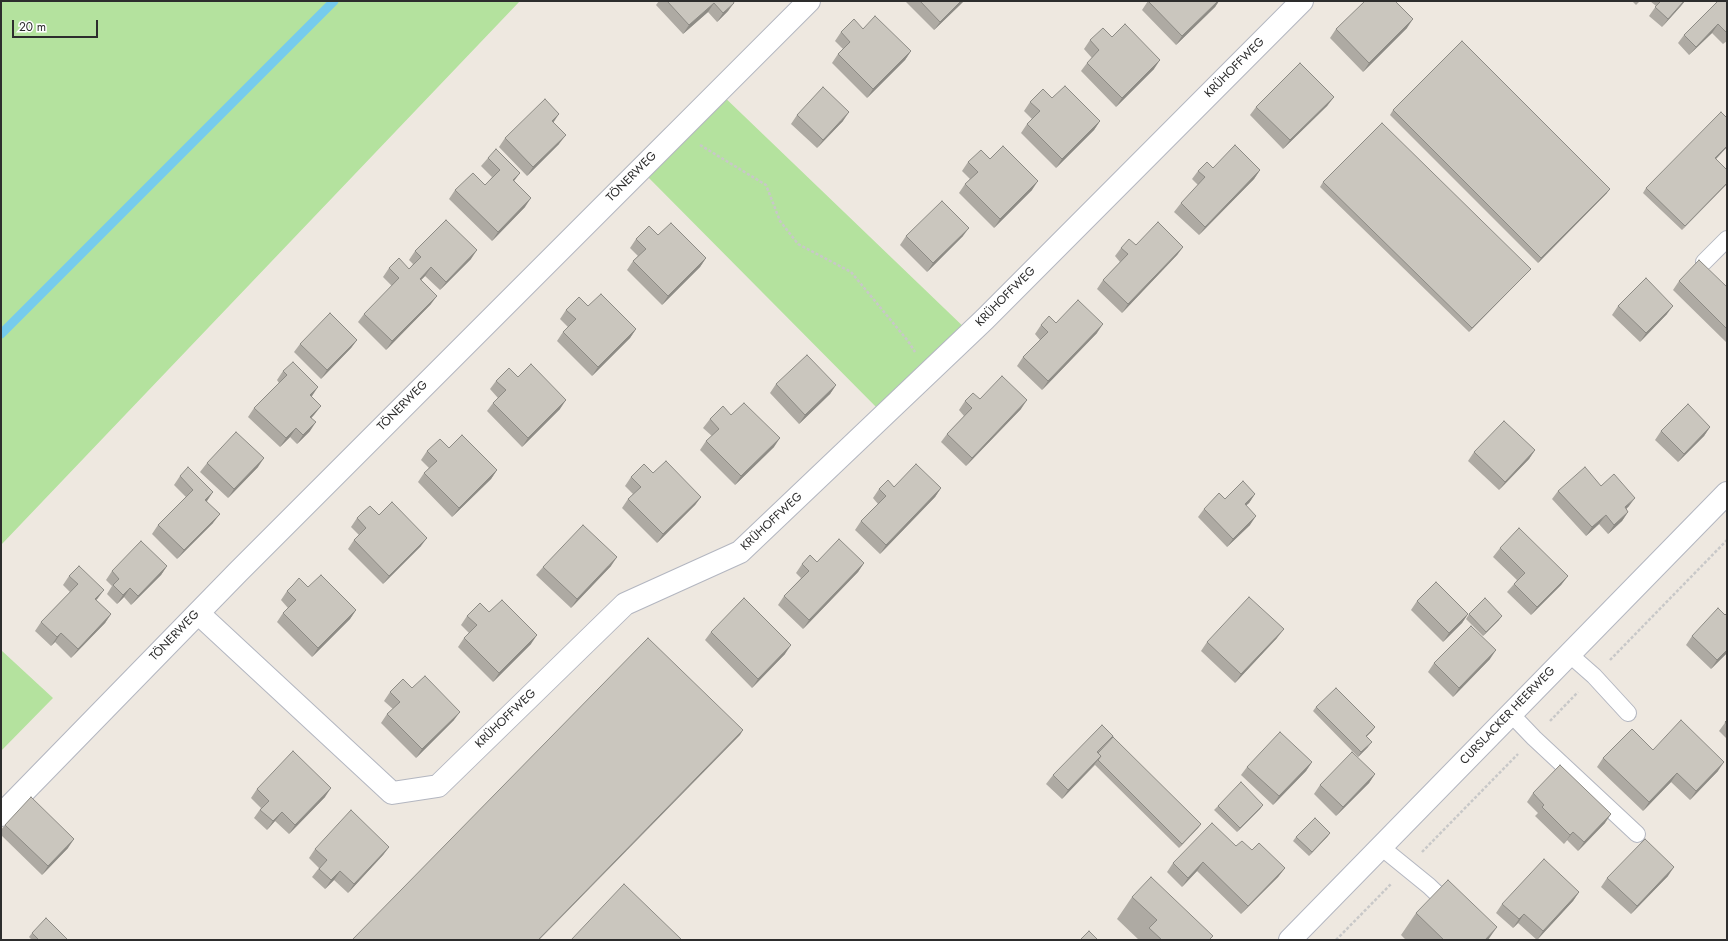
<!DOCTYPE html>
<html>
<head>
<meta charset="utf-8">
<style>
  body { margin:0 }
  #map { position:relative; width:1728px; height:941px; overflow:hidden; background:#eee8e0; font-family:Jost,sans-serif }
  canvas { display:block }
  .frame { position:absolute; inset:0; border:2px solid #2d2d2d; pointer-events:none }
  .scale { position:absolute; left:12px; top:20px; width:86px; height:18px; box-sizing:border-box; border:2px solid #2d2d2d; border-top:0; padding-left:5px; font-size:12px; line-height:14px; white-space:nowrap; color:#2d2d2d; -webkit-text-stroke:3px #fff; paint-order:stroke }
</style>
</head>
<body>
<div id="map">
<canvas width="1728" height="941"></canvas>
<div class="frame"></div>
<div class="scale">20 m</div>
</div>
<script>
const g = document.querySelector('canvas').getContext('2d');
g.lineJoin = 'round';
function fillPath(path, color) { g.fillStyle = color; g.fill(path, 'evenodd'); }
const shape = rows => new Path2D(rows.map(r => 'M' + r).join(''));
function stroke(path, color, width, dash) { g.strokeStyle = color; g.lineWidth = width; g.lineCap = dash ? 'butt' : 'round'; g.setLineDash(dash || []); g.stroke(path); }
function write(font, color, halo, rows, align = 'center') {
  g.font = font + ' Jost,sans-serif'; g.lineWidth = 3; g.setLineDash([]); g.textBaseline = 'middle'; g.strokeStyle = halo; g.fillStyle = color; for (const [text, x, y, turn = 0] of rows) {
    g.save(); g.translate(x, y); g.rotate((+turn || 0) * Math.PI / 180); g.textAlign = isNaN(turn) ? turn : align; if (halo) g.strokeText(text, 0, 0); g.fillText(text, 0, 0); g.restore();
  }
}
fillPath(shape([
  [1,1,520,1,1,545],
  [718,91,970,333,884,415,640,169],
  [1,650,53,698,1,751]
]), '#b4e29e');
stroke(shape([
  [1,334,334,1]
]), '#76cbec', 9);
const lane = shape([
  [1704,262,1727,239],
  [1569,654,1594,676,1628,713],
  [1511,714,1534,738,1637,834],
  [1381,847,1429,886,1451,907]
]);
const street = shape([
  [198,613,392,793,438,786,625,604,740,552,985,319,1302,1],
  [1,815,238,572,809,1]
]);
const secondary = shape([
  [1290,940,1727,493]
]);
stroke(lane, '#b3b6c0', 18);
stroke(street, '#b3b6c0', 24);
stroke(secondary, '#b3b6c0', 24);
stroke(shape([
  [700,145,766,185,780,221,798,244,851,272,908,341,915,352],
  [1610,660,1727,540],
  [1550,721,1578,692],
  [1422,852,1518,754],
  [1336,940,1391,884]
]), '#c8c8c8', 2.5, [3, 2]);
stroke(lane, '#fff', 16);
stroke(street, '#fff', 22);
stroke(secondary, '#fff', 22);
fillPath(shape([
  [659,1,733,1,728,11,717,22,708,12,683,34,656,5],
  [905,1,964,1,934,30],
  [1148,1,1219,1,1215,7,1176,45,1142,10],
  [1632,1,1640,1,1636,5],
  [1650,1,1685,1,1680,7,1662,27,1649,16,1656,6],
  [1727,1,1727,41,1723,44,1712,33,1689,55,1678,43,1684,35],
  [1407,28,1363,72,1330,38,1336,29],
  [863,29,911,51,905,60,867,98,832,63,838,54,843,49,835,41,841,32],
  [1112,37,1154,69,1116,107,1081,71,1087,63,1092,58,1084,49,1090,40],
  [1334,97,1327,106,1283,149,1250,115,1256,107],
  [1052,98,1100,121,1094,130,1056,168,1021,133,1027,124,1032,119,1024,111,1030,102],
  [1393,110,1607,193,1538,263,1390,115],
  [797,115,843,121,817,148,791,124],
  [1727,118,1727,147,1716,159,1727,170,1682,230,1643,193,1646,188],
  [553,123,559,144,527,176,499,147,505,138],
  [488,158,514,182,525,207,492,241,449,199,455,190,485,185,492,177,481,166],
  [990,159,1032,190,994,228,959,193,965,184,970,179,962,171,968,162],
  [1213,168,1260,170,1254,179,1199,235,1174,212,1181,203,1198,185,1192,179,1198,171],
  [1323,182,1531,269,1527,273,1469,332,1320,187],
  [658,235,706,258,700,267,662,305,627,270,633,261,638,256,630,248,636,239],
  [906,236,963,236,927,272,900,245],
  [1136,245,1183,247,1177,255,1122,313,1097,289,1103,280,1120,262,1115,256,1121,248],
  [415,251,471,259,440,290,425,276,421,280,431,304,386,350,358,322,364,314,392,286,383,277,389,268,409,269,413,264,409,260],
  [1679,281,1727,287,1727,343,1673,290],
  [588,306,636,329,630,338,592,376,557,341,563,332,568,327,560,319,566,310],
  [1618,306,1667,314,1640,342,1612,315],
  [1056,323,1097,333,1042,390,1017,366,1023,357,1040,340,1035,334,1041,325],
  [357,340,351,348,321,379,294,352,300,344],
  [283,371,321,406,311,418,310,431,297,444,290,437,280,447,248,417,254,408,279,383,277,380],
  [518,377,560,409,522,447,487,411,493,403,498,398,490,389,496,381],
  [776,384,836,385,830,394,799,424,770,393],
  [980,399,1021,409,966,466,941,442,947,434,964,416,959,410,965,401],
  [731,415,774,447,735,485,700,450,706,441,712,436,703,428,710,419],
  [1710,427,1704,436,1678,462,1655,440,1661,431],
  [1535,450,1529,459,1499,490,1468,461,1474,452],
  [427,451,497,470,491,479,452,517,418,482,424,473,429,468,421,460],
  [207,463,258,467,228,498,200,472],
  [653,473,701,497,695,505,657,543,622,508,628,499,633,494,625,486,631,477],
  [180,476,207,501,213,523,177,559,152,534,158,525,186,497,174,485],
  [1601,486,1629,506,1626,509,1628,512,1622,521,1608,534,1599,524,1586,536,1552,499,1558,491],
  [894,487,941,488,935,497,880,554,855,530,861,521,878,504,873,498,879,489],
  [1255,494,1249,503,1246,505,1250,525,1227,547,1198,517,1204,509,1225,499],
  [357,518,421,546,383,584,348,549,354,540,359,535,351,527],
  [1500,548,1568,576,1561,585,1531,615,1507,592,1514,584,1517,580,1493,557],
  [864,563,858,572,803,629,778,605,784,596,801,578,796,573,802,564],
  [167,566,161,575,131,605,124,597,117,604,107,594,112,586,106,580,112,571],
  [611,566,571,608,536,575,543,567],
  [69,576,98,598,96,600,111,614,105,623,71,658,55,642,51,646,35,631,41,622,70,592,63,585],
  [308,587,356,610,350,619,312,657,277,622,283,613,288,608,281,600,287,591],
  [1417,601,1468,614,1462,623,1443,642,1411,610],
  [489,612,531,644,493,682,458,647,464,638,469,633,461,625,467,616],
  [1727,613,1727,653,1711,669,1686,645,1692,636,1725,615],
  [1469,614,1499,620,1483,636,1466,619],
  [711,632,785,654,752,688,705,640],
  [1277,638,1235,683,1201,651,1207,642],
  [1490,659,1453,697,1428,672,1434,663],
  [412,688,454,720,416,758,381,723,387,714,393,709,384,701,390,692],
  [1316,707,1375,727,1372,731,1366,737,1368,747,1358,757,1313,711],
  [1727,720,1727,739,1719,731],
  [1111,739,1201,824,1198,828,1179,848,1095,765,1062,799,1046,784,1053,775],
  [1653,750,1718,771,1690,800,1671,782,1643,811,1597,767,1603,758],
  [1312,762,1306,771,1273,805,1241,775,1247,767],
  [1375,774,1369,783,1336,816,1314,794,1320,785],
  [257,789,325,797,289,834,275,821,267,830,254,818,261,808,251,798],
  [1533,793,1605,823,1578,851,1567,840,1564,844,1535,816,1538,813,1527,802],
  [1263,805,1260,809,1237,832,1214,810,1218,806],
  [5,825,68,848,42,875,1,835,1,830],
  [1330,833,1327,837,1309,856,1293,841,1296,837],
  [1236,846,1252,850,1285,868,1278,877,1241,914,1197,871,1182,887,1167,872,1173,863],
  [389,847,383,855,348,893,334,880,325,889,312,877,319,868,309,858,315,849],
  [1668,876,1631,914,1601,887,1607,878],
  [1579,892,1573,901,1537,940,1518,923,1513,928,1496,913,1502,904],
  [1132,897,1210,940,1139,940,1117,919],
  [1416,913,1488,940,1406,940,1401,935],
  [32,933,68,940,32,940,29,937]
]), '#aeaaa3');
fillPath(shape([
  [961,1,964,1,934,30,940,22],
  [1218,1,1219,1,1215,7,1176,45,1182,36],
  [1684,1,1685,1,1680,7,1662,27,1668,19],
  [714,3,708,12,683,34,689,25],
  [734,3,728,11,717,22,723,13],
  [1413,19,1407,28,1363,72,1369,63],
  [1718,24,1712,33,1689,55,1696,47],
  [911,51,905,60,867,98,873,89],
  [1160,60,1154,69,1116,107,1122,98],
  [1334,97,1327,106,1283,149,1290,140],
  [849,112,843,121,817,148,823,140],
  [559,114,553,123,552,121],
  [1100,121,1094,130,1056,168,1062,159],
  [566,135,559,144,527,176,533,167],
  [1727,146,1727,147,1712,163,1715,158],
  [1260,170,1254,179,1199,235,1205,227],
  [520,173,514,181,513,180],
  [1038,181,1032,190,994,228,1000,219],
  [1727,183,1727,184,1682,230,1685,226],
  [1610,189,1607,193,1538,263,1541,258],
  [531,198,525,207,492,241,498,232],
  [969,228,963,236,927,272,933,263],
  [1183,247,1177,255,1122,313,1128,304],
  [477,250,471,259,440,290,446,282],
  [706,258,700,267,662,305,668,296],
  [431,267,425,276,414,287,420,279],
  [1531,269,1527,273,1469,332,1472,328],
  [437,296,431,304,386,350,392,341],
  [1673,306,1667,314,1640,342,1646,333],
  [1103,324,1097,333,1042,390,1048,381],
  [636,329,630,338,592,376,598,367],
  [357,340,351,348,321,379,327,370],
  [836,385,830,394,799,424,805,415],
  [318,387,312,396,304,404,310,395],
  [566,400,560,409,522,447,528,438],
  [1027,400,1021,409,966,466,972,458],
  [321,406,314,415,304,426,310,417],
  [316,422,310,431,297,444,303,435],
  [1710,427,1704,436,1678,462,1684,454],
  [296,428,290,437,280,447,286,438],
  [780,438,774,447,735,485,741,476],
  [1535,450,1529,459,1499,490,1505,482],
  [264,458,258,467,228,498,234,489],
  [497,470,491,479,452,517,459,508],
  [941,488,935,497,880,554,886,545],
  [213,492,207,501,199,509,205,500],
  [1255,494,1249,503,1239,512,1245,504],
  [701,497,695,505,657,543,663,534],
  [1635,498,1629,506,1619,516,1625,507],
  [1628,512,1622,521,1608,534,1614,525],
  [220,514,213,523,177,559,184,550],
  [1606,515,1599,524,1586,536,1592,527],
  [1256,516,1250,525,1227,547,1233,539],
  [427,538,421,546,383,584,389,576],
  [617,557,611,566,571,608,577,599],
  [864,563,858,572,803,629,809,620],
  [167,566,161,575,131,605,138,596],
  [1568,576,1561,585,1531,615,1537,607],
  [130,588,124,597,117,604,123,595],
  [104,590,98,598,89,607,95,599],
  [356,610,350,619,312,657,318,648],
  [111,614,105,623,71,658,78,649],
  [1468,614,1462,623,1443,642,1449,633],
  [1502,616,1499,620,1483,636,1486,632],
  [1284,629,1277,638,1235,683,1241,674],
  [61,633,55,642,51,646,57,637],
  [537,635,531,644,493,682,499,673],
  [791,645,785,654,752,688,758,679],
  [1496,650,1490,659,1453,697,1459,688],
  [1727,650,1727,653,1711,669,1717,660],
  [460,712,454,720,416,758,422,749],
  [1375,727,1372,731,1362,741,1366,736],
  [743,730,740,735,539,940,538,940],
  [1372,742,1368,747,1358,757,1361,752],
  [1101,756,1094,765,1062,799,1068,790],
  [1312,762,1306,771,1273,805,1279,796],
  [1724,762,1718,771,1690,800,1696,791],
  [1677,773,1671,782,1643,811,1649,802],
  [1375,774,1369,783,1336,816,1343,807],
  [331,788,325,797,289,834,295,825],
  [1263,805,1260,809,1237,832,1240,828],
  [282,812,275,821,267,830,273,821],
  [1611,814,1605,823,1578,851,1584,842],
  [1201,824,1198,828,1179,848,1182,844],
  [1573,832,1564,844,1570,835],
  [1330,833,1327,837,1309,856,1312,852],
  [74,839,68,848,42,875,48,866],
  [389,847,383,855,348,893,354,884],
  [1203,862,1197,871,1182,887,1188,878],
  [1674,867,1668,876,1631,914,1637,906],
  [1285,868,1278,877,1241,914,1248,906],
  [340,871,334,880,325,889,331,880],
  [1579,892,1573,901,1537,940,1543,931],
  [1524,914,1518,923,1513,928,1519,919],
  [1497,927,1488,940,1485,940]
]), '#8d8b85');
const building = shape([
  [667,1,733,1,734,3,723,13,714,3,689,25,667,1],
  [920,1,961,1,940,22,920,1],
  [1148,1,1218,1,1182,36,1148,1],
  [1365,1,1395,1,1413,19,1369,63,1336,29,1365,1],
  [1661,1,1684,1,1668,19,1655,7,1661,1],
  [1718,1,1727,1,1727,33,1718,24,1696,47,1684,35,1718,1],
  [875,16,911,51,873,89,838,54,850,42,841,32,854,19,863,29,875,16],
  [1125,24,1160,60,1122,98,1087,63,1099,50,1090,40,1103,28,1112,37,1125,24],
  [1462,41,1610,189,1541,258,1393,110,1462,41],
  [1300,63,1334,97,1290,140,1256,107,1300,63],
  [1065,86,1100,121,1062,159,1027,124,1040,111,1030,102,1043,89,1052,98,1065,86],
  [823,87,849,112,823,140,797,115,823,87],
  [545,99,559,114,552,121,566,135,533,167,505,138,545,99],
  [1721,112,1727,118,1727,146,1715,158,1727,170,1727,183,1685,226,1646,188,1721,112],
  [1382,123,1531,269,1472,328,1323,182,1382,123],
  [1235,145,1260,170,1205,227,1181,203,1205,177,1198,171,1207,162,1213,168,1235,145],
  [1003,146,1038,181,1000,219,965,184,978,172,968,162,981,150,990,159,1003,146],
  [496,149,520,173,513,180,531,198,498,232,455,190,473,173,485,185,500,170,488,158,496,149],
  [942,201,969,228,933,263,906,236,942,201],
  [446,220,477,250,446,282,431,267,420,279,437,296,392,341,364,314,399,278,389,268,399,258,409,269,421,257,415,251,446,220],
  [1158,222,1183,247,1128,304,1103,280,1128,254,1121,248,1129,239,1136,245,1158,222],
  [671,223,706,258,668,296,633,261,646,249,636,239,649,226,658,235,671,223],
  [1699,260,1727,287,1727,329,1679,281,1699,260],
  [1646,278,1673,306,1646,333,1618,306,1646,278],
  [601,294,636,329,598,367,563,332,576,319,566,310,579,297,588,306,601,294],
  [1078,300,1103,324,1048,381,1023,357,1048,332,1041,325,1049,316,1056,323,1078,300],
  [330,313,357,340,327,370,300,344,330,313],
  [807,355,836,385,805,415,776,384,807,355],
  [293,362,318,387,310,395,321,406,310,417,316,422,303,435,296,428,286,438,254,408,287,375,283,371,293,362],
  [531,364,566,400,528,438,493,403,506,390,496,381,509,368,518,377,531,364],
  [1002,376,1027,400,972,458,947,434,972,408,965,401,973,393,980,399,1002,376],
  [744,403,780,438,741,476,706,441,719,429,710,419,723,406,731,415,744,403],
  [1688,404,1710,427,1684,454,1661,431,1688,404],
  [1504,421,1535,450,1505,482,1474,452,1504,421],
  [236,432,264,458,234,489,207,463,236,432],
  [462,435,497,470,459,508,424,473,437,461,427,451,440,439,449,448,462,435],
  [666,461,701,497,663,534,628,499,641,487,631,477,644,464,653,473,666,461],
  [916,464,941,488,886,545,861,521,886,496,879,489,888,480,894,487,916,464],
  [188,467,213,492,205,500,220,514,184,550,158,525,193,490,180,476,188,467],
  [1585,467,1601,486,1614,474,1635,498,1625,507,1628,512,1614,525,1606,515,1592,527,1558,491,1585,467],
  [1243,481,1255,494,1245,504,1256,516,1233,539,1204,509,1219,493,1225,499,1243,481],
  [392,502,427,538,389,576,354,540,366,528,357,518,363,512,370,506,379,515,392,502],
  [583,525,617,557,577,599,543,567,583,525],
  [1519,528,1568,576,1537,607,1514,584,1525,573,1500,548,1519,528],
  [839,539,864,563,809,620,784,596,809,571,802,564,810,555,817,562,839,539],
  [141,541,167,566,138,596,130,588,123,595,113,585,119,579,112,571,141,541],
  [79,566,104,590,95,599,111,614,78,649,61,633,57,637,41,622,78,584,69,576,79,566],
  [321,575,356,610,318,648,283,613,296,600,287,591,293,585,299,578,308,587,321,575],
  [1436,582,1468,614,1449,633,1417,601,1436,582],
  [1249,597,1284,629,1241,674,1207,642,1249,597],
  [744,598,791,645,758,679,711,632,744,598],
  [1485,598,1502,616,1486,632,1469,614,1485,598],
  [502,600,537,635,499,673,464,638,477,625,467,616,480,603,489,612,502,600],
  [1718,608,1725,615,1727,613,1727,650,1717,660,1692,636,1718,608],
  [1471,626,1496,650,1459,688,1434,663,1471,626],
  [648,638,743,730,538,940,352,940,648,638],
  [425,676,460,712,422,749,387,714,400,702,390,692,403,679,412,688,425,676],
  [1336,688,1375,727,1366,736,1372,742,1361,752,1316,707,1336,688],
  [1681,720,1724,762,1696,791,1677,773,1649,802,1603,758,1632,729,1653,750,1681,720],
  [1727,720,1727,725,1725,722,1727,720],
  [1102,725,1113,736,1097,752,1101,756,1068,790,1053,775,1102,725],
  [1280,732,1312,762,1279,796,1247,767,1280,732],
  [1113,737,1201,824,1182,844,1098,760,1101,756,1098,753,1113,737],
  [293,751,331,788,295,825,282,812,273,821,260,810,269,801,257,789,293,751],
  [1352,752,1375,774,1343,807,1320,785,1352,752],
  [1560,765,1611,814,1584,842,1573,832,1570,835,1542,807,1544,805,1533,793,1560,765],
  [1241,782,1263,805,1240,828,1218,806,1241,782],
  [31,797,74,839,48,866,5,825,31,797],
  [351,810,389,847,354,884,340,871,331,880,319,869,327,860,315,849,351,810],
  [1315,818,1330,833,1312,852,1296,837,1315,818],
  [1212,823,1236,846,1242,841,1252,850,1259,843,1285,868,1248,906,1203,862,1188,878,1173,863,1212,823],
  [1645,839,1674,867,1637,906,1607,878,1645,839],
  [1544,859,1579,892,1543,931,1524,914,1519,919,1502,904,1544,859],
  [1151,877,1213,936,1209,940,1162,940,1149,928,1157,920,1132,897,1151,877],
  [1448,880,1497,927,1485,940,1444,940,1416,913,1448,880],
  [624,884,682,940,571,940,624,884],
  [46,918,68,940,39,940,32,933,46,918],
  [1089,931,1098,940,1080,940,1089,931]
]);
fillPath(building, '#cac6be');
stroke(building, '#8d8b85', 1);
write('12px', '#2d2d2d', '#fff', [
  ["KRÜHOFFWEG",1235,68,-45],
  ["TÖNERWEG",632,177,-45],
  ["KRÜHOFFWEG",1006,297,-45],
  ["TÖNERWEG",403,406,-45],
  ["KRÜHOFFWEG",772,522,-43],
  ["TÖNERWEG",175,636,-46],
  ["CURSLACKER HEERWEG",1508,716,-46],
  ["KRÜHOFFWEG",506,719,-44]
]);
</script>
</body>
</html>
